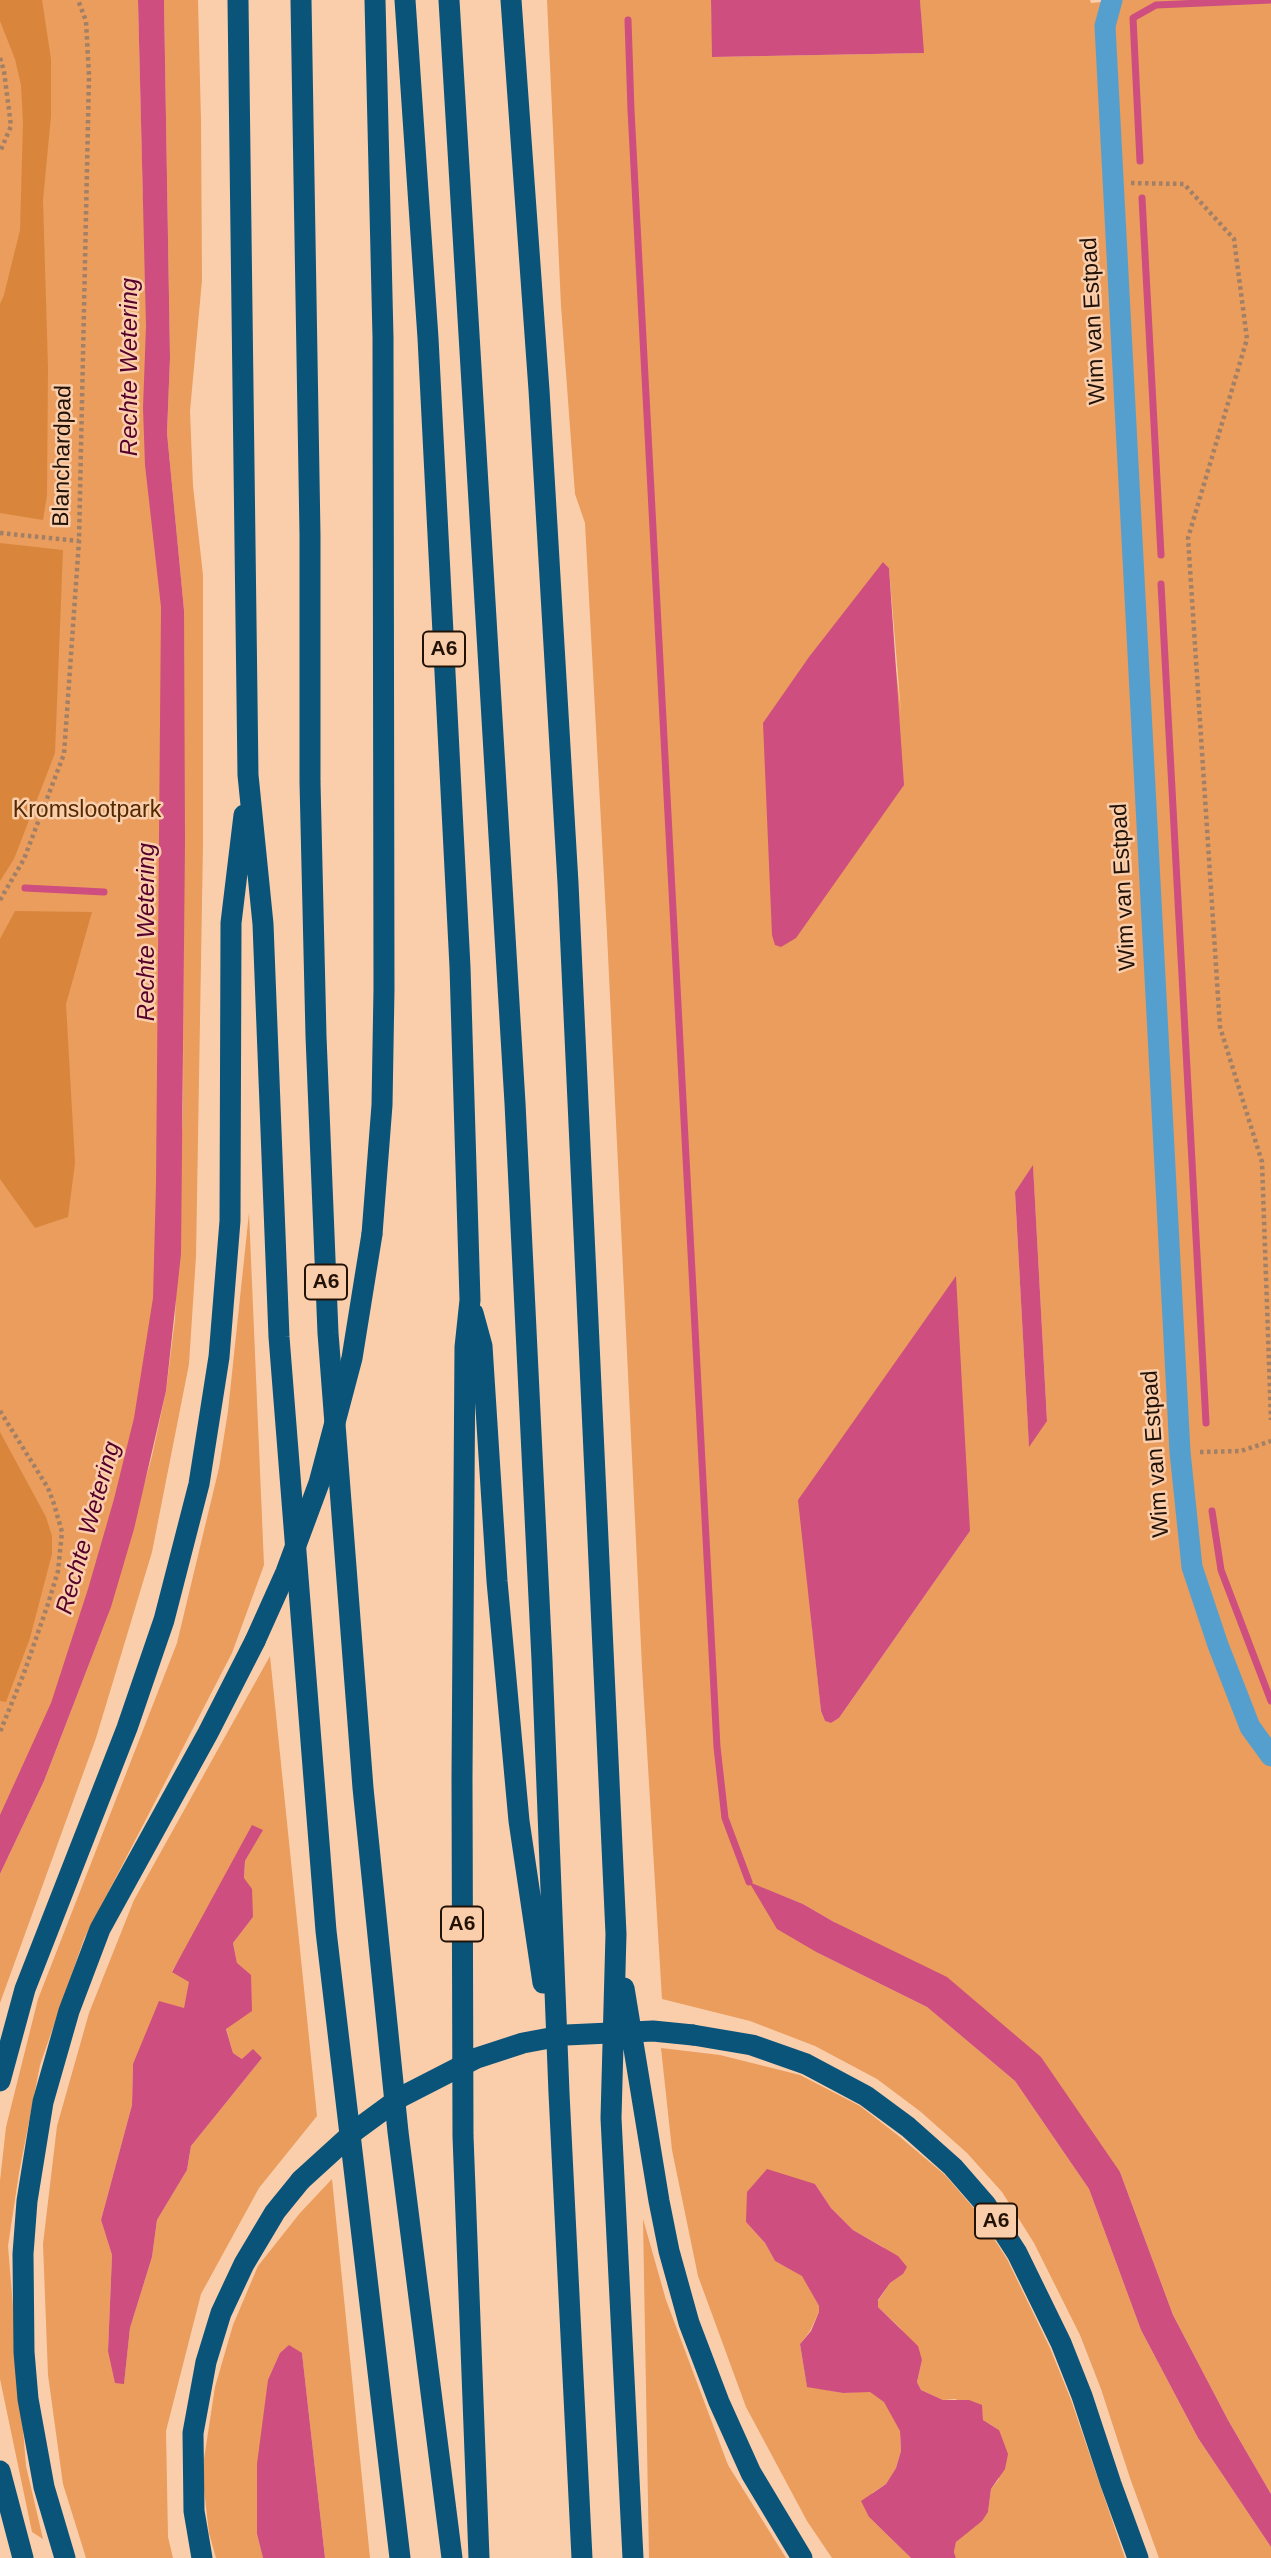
<!DOCTYPE html>
<html>
<head>
<meta charset="utf-8">
<style>
  body { margin:0 }
  canvas { display:block; background:#facdab }
</style>
</head>
<body>
<canvas width="1271" height="2558"></canvas>
<script>
const g = document.querySelector('canvas').getContext('2d');
g.lineJoin = 'round';
function fillPath(path, color) { g.fillStyle = color; g.fill(path, 'evenodd'); }
const shape = rows => new Path2D(rows.map(r => 'M' + r).join(''));
function stroke(path, color, width, dash) { g.strokeStyle = color; g.lineWidth = width; g.lineCap = dash ? 'butt' : 'round'; g.setLineDash(dash || []); g.stroke(path); }
function write(font, color, halo, rows, align = 'center') {
  g.font = font + ' Helvetica,sans-serif'; g.lineWidth = 5; g.setLineDash([]); g.textBaseline = 'middle'; g.strokeStyle = halo; g.fillStyle = color; for (const [text, x, y, turn = 0] of rows) {
    g.save(); g.translate(x, y); g.rotate((+turn || 0) * Math.PI / 180); g.textAlign = isNaN(turn) ? turn : align; if (halo) g.strokeText(text, 0, 0); g.fillText(text, 0, 0); g.restore();
  }
}
fillPath(shape([
  [0,0,138,0,143,200,176,771,163,1344,116,1560,0,1852],
  [164,0,198,0,201,122,202,280,190,411,193,486,203,575,203,843,196,1256,189,1364,152,1552,96,1738,0,2003,0,1874,44,1781,107,1617,152,1456,166,1391,175,1319,183,1108,184,610,167,433,170,358],
  [547,0,711,0,713,57,923,53,920,0,1090,0,1091,3,1123,0,1271,0,1271,2494,1228,2420,1173,2315,1120,2172,834,1922,803,1904,750,1883,818,1953,927,2007,1015,2081,1089,2189,1141,2330,1198,2438,1271,2547,1271,2558,1159,2558,1130,2478,1101,2389,1080,2335,1034,2243,1002,2192,967,2153,921,2112,877,2079,815,2046,750,2021,662,1999,642,1667,607,934,585,523,575,494,561,306],
  [883,562,889,568,901,712],
  [1033,1167,1047,1420,1029,1446,1015,1192],
  [799,1500,970,1531,839,1718,831,1723,825,1721,821,1711],
  [249,1213,264,1565,232,1653,84,1939,40,2065,19,2173,8,2246,26,2466,43,2539,32,2532,0,2379,0,2181,6,2127,38,1999,177,1643,219,1468,228,1411],
  [270,1656,317,2116,259,2188,201,2294,166,2431,168,2537,173,2558,86,2558,63,2484,48,2375,43,2244,57,2126,89,2013,134,1900],
  [262,1831,245,1861,244,1878,253,1917,233,1943,237,1963,226,2028,233,2053,242,2059,262,2058,191,2146,187,2170,157,2220,152,2257,130,2328,124,2383,108,2351,112,2255,101,2220,132,2105,133,2064,184,2009,190,1982,172,1971],
  [661,2048,720,2055,800,2075,860,2106,900,2137,945,2175,977,2212,1007,2259,1050,2348,1071,2400,1125,2558,956,2558,954,2552,956,2542,988,2512,991,2489,999,2479,999,2430,983,2420,982,2410,955,2399,943,2400,921,2390,917,2382,922,2360,900,2328,878,2307,878,2301,890,2283,903,2274,883,2247,853,2230,831,2208,815,2184,746,2222,765,2243,775,2261,802,2275,819,2306,819,2312,810,2331,800,2344,807,2386,843,2393,869,2391,884,2401,896,2420,900,2431,901,2451,896,2468,886,2484,872,2493,869,2517,911,2558,832,2558,807,2521,746,2407,698,2276,672,2150],
  [332,2179,370,2558,325,2558,302,2353,257,2534,263,2558,216,2558,209,2533,202,2472,215,2387,233,2325,258,2266,300,2213],
  [643,2219,666,2300,728,2465,786,2558,649,2558]
]), '#ea9d5d');
fillPath(shape([
  [0,0,42,0,51,59,51,116,43,200,48,368,47,495,43,520,0,513,0,304,4,295,20,230,23,123,21,85,15,59,0,21],
  [0,543,63,550,55,753,14,859,0,881],
  [15,911,92,912,66,1004,75,1163,68,1217,35,1228,0,1179,0,939],
  [0,1432,46,1517,52,1536,52,1554,30,1638,6,1702,0,1701]
]), '#d9863c');
fillPath(shape([
  [138,0,164,0,170,358,167,433,184,610,185,841,181,1254,166,1391,134,1529,111,1607,44,1781,0,1874,0,1815,51,1703,88,1589,114,1499,134,1418,153,1298,156,1184,161,607,145,465,143,408,146,326],
  [711,0,920,0,924,53,712,57],
  [883,562,889,568,904,785,796,938,781,947,775,945,772,935,763,723,809,657],
  [1033,1165,1047,1421,1029,1447,1015,1192],
  [956,1276,970,1531,839,1718,831,1723,825,1721,821,1711,798,1500],
  [252,1825,263,1830,245,1861,244,1878,252,1889,253,1917,233,1943,237,1963,251,1975,252,2011,226,2029,233,2053,242,2059,253,2049,262,2058,191,2146,187,2170,157,2220,152,2257,130,2328,124,2384,115,2383,108,2351,112,2255,101,2220,132,2105,133,2064,159,2001,184,2008,189,1982,172,1972],
  [749,1882,803,1904,834,1922,947,1977,1041,2057,1120,2172,1173,2315,1228,2420,1271,2494,1271,2547,1198,2438,1141,2330,1089,2189,1015,2081,927,2007,818,1953,777,1929],
  [767,2169,815,2184,831,2208,853,2230,898,2256,907,2267,903,2274,890,2283,878,2300,878,2307,918,2346,922,2360,917,2382,921,2390,943,2400,969,2400,982,2405,983,2420,999,2430,1008,2454,1005,2469,991,2489,988,2512,982,2521,956,2542,954,2552,956,2558,911,2558,869,2517,861,2501,886,2484,896,2468,901,2451,900,2431,884,2402,870,2392,843,2393,807,2387,800,2344,811,2331,819,2312,819,2306,802,2276,775,2261,765,2243,746,2222,747,2192],
  [289,2345,302,2353,325,2558,263,2558,257,2534,257,2464,268,2380,280,2353]
]), '#cd4e7f');
stroke(shape([
  [628,20,631,110,717,1747,725,1818,749,1882],
  [1140,161,1133,18,1156,5,1271,0],
  [1142,198,1161,555],
  [1161,584,1206,1423],
  [25,888,104,892],
  [1212,1511,1221,1570,1271,1701]
]), '#cd4e7f', 7);
stroke(shape([
  [0,58,4,71,11,126,0,152],
  [1131,183,1184,184,1234,239,1247,339,1188,538,1220,1027,1262,1162,1271,1420],
  [0,533,79,541],
  [0,900,24,859,64,754,79,541,89,76,86,21,78,0],
  [0,1411,48,1488,54,1504,62,1532,58,1571,48,1604,24,1673,0,1732],
  [1200,1452,1241,1451,1271,1441]
]), '#a18067', 4.5, [3.5, 3.5]);
stroke(shape([
  [1112,0,1105,26,1180,1452,1192,1567,1218,1645,1250,1727,1271,1756]
]), '#559fcf', 21);
stroke(shape([
  [238,0,248,775,263,924,279,1337,326,1931,400,2558],
  [301,0,310,535,310,782,316,1036,328,1333,363,1788,398,2132,452,2558],
  [405,0,428,338,460,967,470,1300,465,1347,462,1777,463,2136,479,2558],
  [449,0,515,1103,542,1660,559,2093,582,2558],
  [511,0,539,390,568,883,616,1934,611,2118,633,2558],
  [372,1234,382,1105,384,989,383,337,375,0],
  [473,1313,482,1346,497,1581,519,1821,543,1983],
  [624,1988,659,2201,669,2251,689,2323,719,2402,751,2473,802,2558],
  [693,2035,752,2045,806,2064,866,2096,908,2127,953,2167,986,2205,1017,2253,1061,2343,1082,2396,1111,2484,1138,2558],
  [0,2081,25,1989,127,1728,164,1620,199,1484,219,1357,230,1221,231,923,244,815],
  [0,2471,23,2558],
  [65,2558,44,2487,28,2399,24,2352,23,2254,27,2201,43,2102,69,2011,100,1929,208,1733,255,1641],
  [202,2558,194,2511,193,2433,206,2362,221,2313,244,2264,275,2212,301,2180]
]), '#0a547a', 21);
stroke(shape([
  [255,1641,286,1572,319,1483,352,1358,372,1234],
  [301,2180,356,2130,401,2097,477,2058,523,2043,566,2035,653,2031,693,2035]
]), '#0a547a', 21);
for (const [x, y, w] of [
  [444,649,42],
  [326,1282,42],
  [462,1924,42],
  [996,2221,42]
]) { const box = new Path2D(); box.roundRect(x - w / 2, y - 17.5, w, 35, 5); g.fillStyle = '#facdab'; g.fill(box); stroke(box, '#221206', 2); }
write('bold 21px', '#221206', null, [
  ["A6",444,649],
  ["A6",326,1282],
  ["A6",462,1924],
  ["A6",996,2221]
]);
write('23px', '#221206', '#facdab', [
  ["Wim van Estpad",1094,321,-93],
  ["Blanchardpad",63,456,-89],
  ["Wim van Estpad",1124,887,-93],
  ["Wim van Estpad",1156,1454,-94]
]);
write('23px', '#532a00', '#facdab', [
  ["Kromslootpark",87,811]
]);
write('italic 24px', '#56012b', '#facdab', [
  ["Rechte Wetering",130,367,-90],
  ["Rechte Wetering",147,932,-90],
  ["Rechte Wetering",89,1528,-74]
]);
</script>
</body>
</html>
